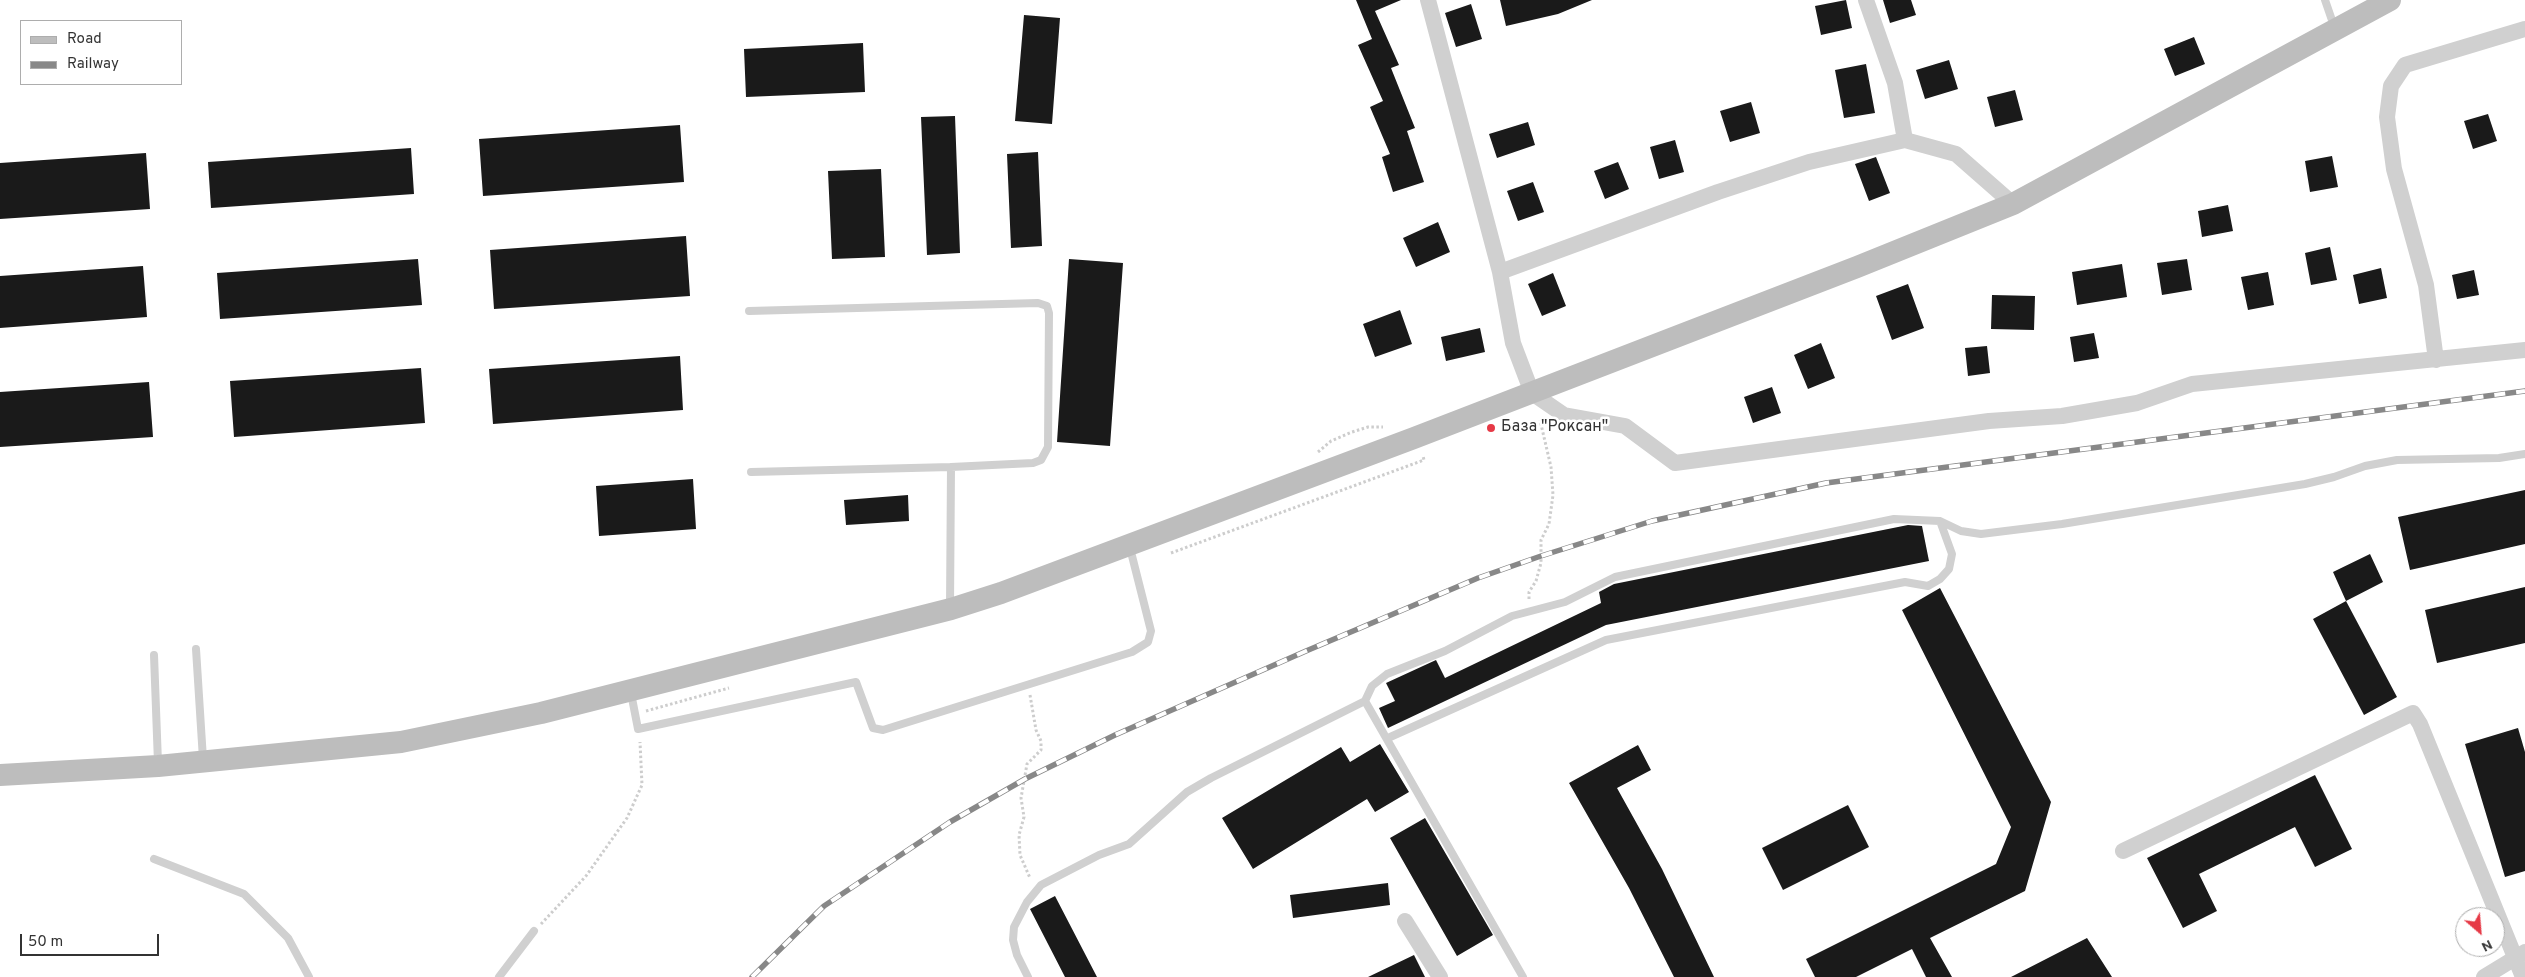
<!DOCTYPE html>
<html>
<head>
<meta charset="utf-8">
<style>
  body { margin:0 }
  #map { position:relative; width:2525px; height:977px; overflow:hidden; background:#fff; font-family:Overpass,sans-serif }
  canvas { display:block }
  .legend { position:absolute; left:20px; top:20px; width:162px; height:65px; box-sizing:border-box; background:#fff; border:1px solid #adadad; margin:0; padding:6px 9px; list-style:none; font-size:15px; color:#333 }
  .legend li { display:flex; align-items:center; gap:10px; height:25px }
  .legend b { width:25px; border:1px solid #adadad }
  .north { position:absolute; left:2455px; top:907px; width:50px; height:50px; box-sizing:border-box; background:#fff; border:1px solid #adadad; border-radius:50%; rotate:153deg; font-size:14px; font-weight:700; line-height:20px; text-align:center; color:#333 }
  .north::after { content:''; display:block; margin:auto; width:18px; height:22px; background:#e63946; clip-path:polygon(50% 0,100% 100%,50% 72%,0 100%) }
  .scale { position:absolute; left:20px; top:934px; width:139px; height:22px; box-sizing:border-box; border:2px solid #333; border-top:0; padding-left:6px; font-size:15px; line-height:18px; white-space:nowrap; color:#333; -webkit-text-stroke:4px #fff; paint-order:stroke }
</style>
</head>
<body>
<div id="map">
<canvas width="2525" height="977"></canvas>
<ul class="legend">
<li><b style="height:6px;background:#bdbdbd"></b>Road</li>
<li><b style="height:6px;background:#888"></b>Railway</li>
</ul>
<div class="north">N</div>
<div class="scale">50 m</div>
</div>
<script>
const g = document.querySelector('canvas').getContext('2d');
g.lineJoin = 'round';
function fillPath(path, color) { g.fillStyle = color; g.fill(path, 'evenodd'); }
const shape = rows => new Path2D(rows.map(r => 'M' + r).join(''));
function stroke(path, color, width, dash) { g.strokeStyle = color; g.lineWidth = width; g.lineCap = dash ? 'butt' : 'round'; g.setLineDash(dash || []); g.stroke(path); }
function write(font, color, halo, rows, align = 'center') {
  g.font = font + ' Overpass,sans-serif'; g.lineWidth = 5; g.setLineDash([]); g.textBaseline = 'middle'; g.strokeStyle = halo; g.fillStyle = color; for (const [text, x, y, turn = 0] of rows) {
    g.save(); g.translate(x, y); g.rotate((+turn || 0) * Math.PI / 180); g.textAlign = isNaN(turn) ? turn : align; if (halo) g.strokeText(text, 0, 0); g.fillText(text, 0, 0); g.restore();
  }
}
fillPath(shape([
  [1356,0,1401,0,1375,11,1399,65,1391,68,1415,128,1407,131,1424,182,1393,192,1382,157,1390,154,1370,107,1383,101,1358,45,1372,39],
  [1500,0,1592,0,1558,14,1506,26],
  [1846,0,1852,28,1821,35,1815,6],
  [1883,0,1911,0,1916,15,1890,23],
  [1471,4,1482,39,1456,47,1445,13],
  [1024,15,1060,18,1052,124,1015,121],
  [2194,37,2205,64,2175,76,2164,49],
  [863,43,865,92,746,97,744,49],
  [1949,60,1958,89,1925,99,1916,70],
  [1866,64,1875,113,1844,118,1835,70],
  [2015,90,2023,120,1995,127,1987,97],
  [1751,102,1760,133,1730,142,1720,111],
  [2488,114,2497,141,2473,149,2464,121],
  [955,116,960,253,927,255,921,117],
  [1528,122,1535,145,1497,158,1489,134],
  [680,125,684,182,483,196,479,139],
  [1675,140,1684,172,1659,179,1650,147],
  [411,148,414,194,211,208,208,162],
  [1038,152,1042,246,1011,248,1007,154],
  [146,153,150,209,0,219,0,163],
  [2332,156,2338,187,2310,192,2305,161],
  [1876,157,1890,193,1869,201,1855,164],
  [1618,162,1629,189,1605,199,1594,171],
  [881,169,885,257,832,259,828,171],
  [1533,182,1544,212,1518,221,1507,191],
  [2228,205,2233,231,2202,237,2198,211],
  [1438,222,1450,252,1416,267,1403,238],
  [686,236,690,296,494,309,490,250],
  [2330,247,2337,280,2311,285,2305,253],
  [418,259,422,305,220,319,217,273],
  [1069,259,1123,263,1110,446,1057,442],
  [2187,259,2192,290,2162,295,2157,263],
  [2122,264,2127,297,2077,305,2072,272],
  [143,266,147,317,0,328,0,276],
  [2381,268,2387,298,2359,304,2353,275],
  [2474,270,2479,295,2457,299,2452,275],
  [2268,272,2274,305,2248,310,2241,277],
  [1553,273,1566,306,1542,316,1528,284],
  [1908,284,1924,328,1892,340,1876,296],
  [1992,295,2035,296,2034,330,1991,329],
  [1400,310,1412,344,1375,357,1363,324],
  [1480,328,1485,352,1446,361,1441,337],
  [2094,333,2099,358,2074,362,2070,337],
  [1821,343,1835,378,1808,389,1794,355],
  [1987,346,1990,373,1968,376,1965,348],
  [680,356,683,410,493,424,489,369],
  [421,368,425,423,234,437,230,381],
  [149,382,153,437,0,447,0,392],
  [1772,387,1781,413,1753,423,1744,397],
  [693,479,696,529,599,536,596,486],
  [2525,490,2525,544,2410,570,2398,517],
  [908,495,909,521,846,525,844,500],
  [1908,525,1922,526,1929,561,1606,625,1388,728,1379,708,1395,701,1386,683,1436,660,1445,678,1601,603,1599,592,1614,584],
  [2370,554,2383,582,2346,601,2333,572],
  [2525,587,2525,643,2437,663,2425,610],
  [1940,588,2051,802,2025,891,1930,938,1952,977,1926,977,1912,949,1856,977,1815,977,1806,959,1996,864,2011,827,1902,610],
  [2346,601,2397,697,2364,715,2313,619],
  [2518,728,2525,752,2525,871,2505,877,2465,744],
  [1380,744,1409,792,1375,812,1367,799,1253,869,1222,818,1341,747,1350,762],
  [1638,745,1651,770,1617,788,1662,869,1714,977,1674,977,1629,888,1569,783],
  [2315,775,2352,849,2315,867,2295,827,2199,874,2217,911,2183,928,2147,858],
  [1848,805,1869,847,1783,890,1762,848],
  [1425,818,1493,935,1457,956,1390,838],
  [1388,883,1390,905,1293,918,1290,895],
  [1055,896,1097,977,1065,977,1030,909],
  [2087,938,2112,977,2011,977],
  [1414,955,1425,977,1368,977]
]), '#1a1a1a');
stroke(shape([
  [1318,452,1331,441,1352,432,1368,427,1383,427],
  [1171,553,1424,460,1423,456],
  [1529,599,1529,592,1536,581,1541,563,1541,540,1549,524,1553,495,1551,467,1540,420],
  [1030,695,1036,730,1041,741,1041,750,1027,764,1021,798,1024,817,1019,835,1020,855,1030,878],
  [646,711,729,688],
  [541,924,586,876,627,818,642,785,640,742]
]), '#cdcdcd', 3, [2.5, 2.5]);
stroke(shape([
  [2325,0,2335,29],
  [749,311,1038,303,1047,306,1049,313,1048,447,1041,460,1033,463,951,467,950,607],
  [751,472,951,467],
  [196,649,203,759],
  [154,655,158,763],
  [631,693,638,729,856,682,873,728,883,730,1132,652,1148,642,1151,631,1130,548],
  [1388,738,1606,640,1905,582,1928,586,1940,579,1949,569,1952,554,1940,521],
  [154,859,244,894,288,938,309,977],
  [499,977,534,931],
  [1028,977,1017,955,1013,940,1014,927,1027,902,1041,885,1099,855,1129,844,1187,792,1211,778,1365,701],
  [1523,977,1365,701,1372,686,1387,674,1445,651,1512,616,1565,602,1615,577,1894,519,1940,521,1961,531,1981,534,2062,524,2305,484,2334,477,2365,466,2397,460,2499,458,2525,454]
]), '#d0d0d0', 8);
stroke(shape([
  [1428,0,1500,272,1513,343,1532,393,1564,415,1625,426,1675,463,1989,421,2062,416,2137,403,2192,384,2525,350],
  [1866,0,1895,83,1905,140],
  [1500,272,1718,192,1809,162,1905,140,1956,154,2013,204],
  [2436,360,2426,285,2394,169,2387,117,2391,86,2405,65,2525,29],
  [2123,851,2413,713,2420,724,2523,977],
  [1405,921,1440,977],
  [2484,977,2525,952]
]), '#d0d0d0', 16);
stroke(shape([
  [0,775,158,766,401,742,541,713,951,609,1001,593,1414,438,1857,267,2013,204,2390,0]
]), '#bdbdbd', 22);
const rail = shape([
  [752,977,824,906,950,822,1025,779,1115,735,1306,651,1478,578,1541,556,1652,521,1826,483,2525,391]
]);
stroke(rail, '#888', 5.5);
stroke(rail, '#fff', 4, [11]);
for (const [x, y, r, color] of [
  [1491,428,5,"#e63946"]
]) { const dot = new Path2D(); dot.arc(x, y, r, 0, 2 * Math.PI); g.fillStyle = color; g.fill(dot); stroke(dot, '#fff', 2); }
write('16px', '#333', '#fff', [
  ["База \"Роксан\"",1501,428]
], 'left');
</script>
</body>
</html>
